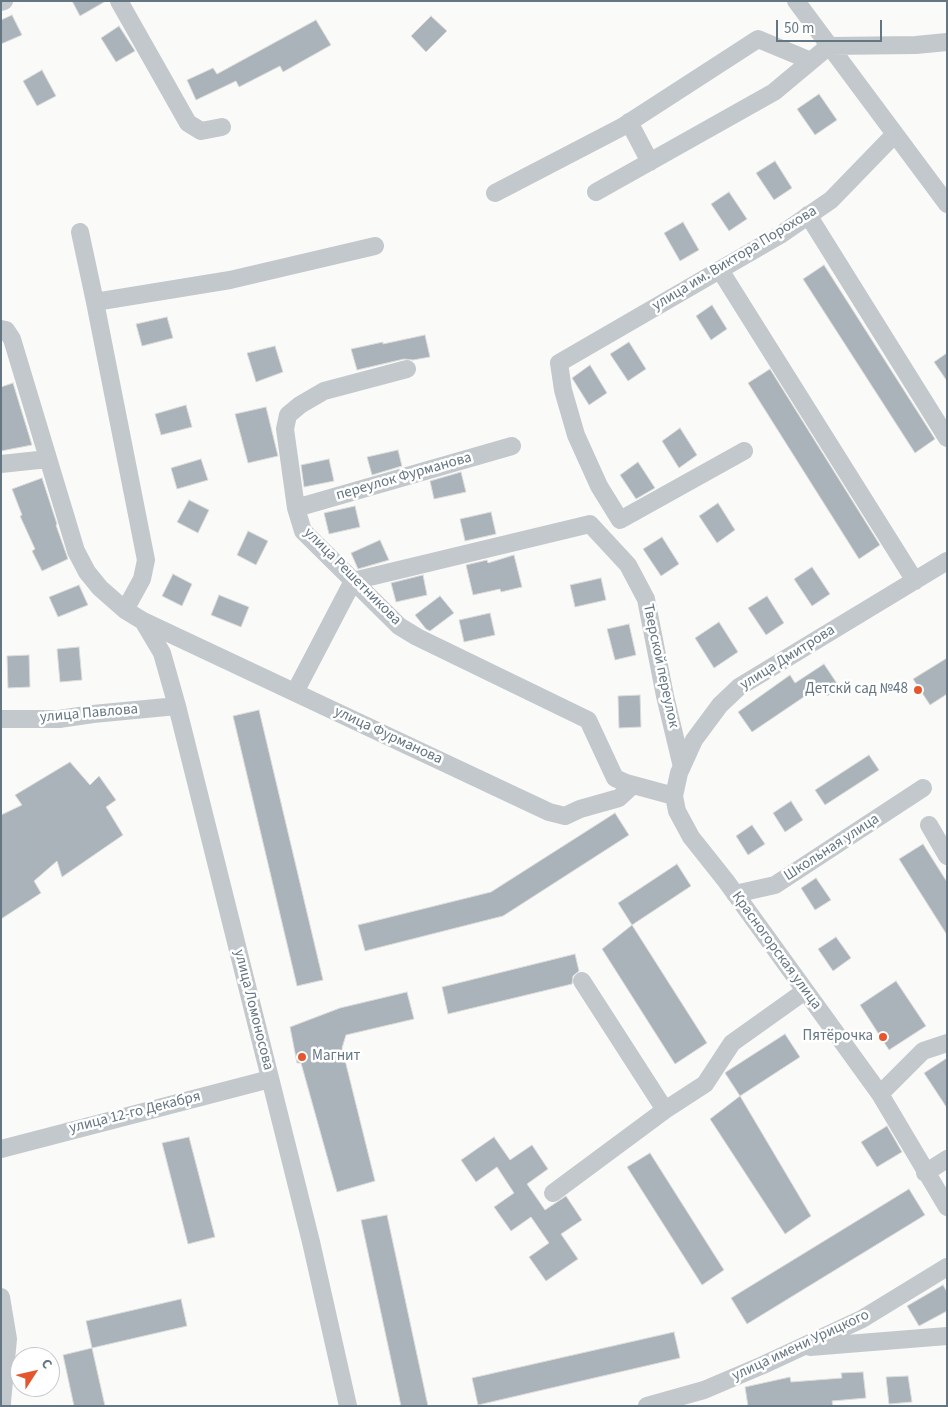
<!DOCTYPE html>
<html>
<head>
<meta charset="utf-8">
<style>
  body { margin:0 }
  #map { position:relative; width:948px; height:1407px; overflow:hidden; background:#fafaf8; font-family:"Source Sans 3",sans-serif }
  canvas { display:block }
  .frame { position:absolute; inset:0; border:2px solid #657683; pointer-events:none }
  .north { position:absolute; left:10px; top:1347px; width:50px; height:50px; box-sizing:border-box; background:#fff; border:1px solid #c1c8cd; border-radius:50%; rotate:55deg; font-size:14px; font-weight:700; line-height:20px; text-align:center; color:#657683 }
  .north::after { content:''; display:block; margin:auto; width:18px; height:22px; background:#e4572e; clip-path:polygon(50% 0,100% 100%,50% 72%,0 100%) }
  .scale { position:absolute; left:776px; top:20px; width:106px; height:22px; box-sizing:border-box; border:2px solid #657683; border-top:0; padding-left:6px; font-size:15px; line-height:18px; white-space:nowrap; color:#657683; -webkit-text-stroke:4px #fff; paint-order:stroke }
</style>
</head>
<body>
<div id="map">
<canvas width="948" height="1407"></canvas>
<div class="frame"></div>
<div class="north">С</div>
<div class="scale">50 m</div>
</div>
<script>
const g = document.querySelector('canvas').getContext('2d');
g.lineJoin = 'round';
function fillPath(path, color) { g.fillStyle = color; g.fill(path, 'evenodd'); }
const shape = rows => new Path2D(rows.map(r => 'M' + r).join(''));
function stroke(path, color, width, dash) { g.strokeStyle = color; g.lineWidth = width; g.lineCap = dash ? 'butt' : 'round'; g.setLineDash(dash || []); g.stroke(path); }
function write(font, color, halo, rows, align = 'center') {
  g.font = font + ' "Source Sans 3",sans-serif'; g.lineWidth = 5; g.setLineDash([]); g.textBaseline = 'middle'; g.strokeStyle = halo; g.fillStyle = color; for (const [text, x, y, turn = 0] of rows) {
    g.save(); g.translate(x, y); g.rotate((+turn || 0) * Math.PI / 180); g.textAlign = isNaN(turn) ? turn : align; if (halo) g.strokeText(text, 0, 0); g.fillText(text, 0, 0); g.restore();
  }
}
const building = shape([
  [72,1,106,1,80,16,72,1],
  [12,15,22,35,1,44,1,20,12,15],
  [431,16,447,31,426,52,411,36,431,16],
  [316,20,331,45,283,72,280,66,239,87,236,81,196,100,187,80,213,68,217,74,316,20],
  [119,26,135,51,116,62,101,38,119,26],
  [42,70,56,96,37,106,23,81,42,70],
  [819,94,837,120,815,135,797,109,819,94],
  [775,161,792,188,774,200,756,173,775,161],
  [729,192,747,219,729,231,711,204,729,192],
  [683,222,699,250,680,261,664,233,683,222],
  [824,265,935,439,915,453,803,279,824,265],
  [712,305,727,329,711,340,696,316,712,305],
  [167,317,173,338,142,346,136,324,167,317],
  [425,335,430,357,413,360,404,359,357,370,351,349,383,342,383,344,425,335],
  [629,342,646,369,628,381,610,354,629,342],
  [275,346,283,372,256,382,247,353,275,346],
  [947,353,947,381,934,362,947,353],
  [590,365,607,393,589,405,572,378,590,365],
  [770,369,880,545,859,559,748,383,770,369],
  [13,383,32,445,1,451,1,387,13,383],
  [186,405,192,427,161,435,155,414,186,405],
  [266,407,278,456,248,463,235,414,266,407],
  [680,428,697,455,679,468,662,441,680,428],
  [398,450,402,466,372,475,367,457,398,450],
  [201,459,208,480,177,489,171,468,201,459],
  [329,459,334,481,304,487,301,465,329,459],
  [638,462,655,488,636,499,620,475,638,462],
  [461,472,466,492,434,499,430,481,461,472],
  [42,478,57,524,56,525,68,559,42,571,32,551,35,549,20,516,22,515,12,489,42,478],
  [189,500,209,510,198,533,177,522,189,500],
  [718,503,735,530,717,543,699,516,718,503],
  [355,506,360,527,329,534,324,513,355,506],
  [491,512,496,534,465,541,460,519,491,512],
  [248,531,268,541,256,565,237,555,248,531],
  [662,537,679,564,661,576,643,549,662,537],
  [380,540,389,560,358,569,351,553,380,540],
  [514,555,522,587,501,592,500,589,473,595,466,565,487,560,488,563,514,555],
  [812,567,830,594,812,606,794,579,812,567],
  [173,574,192,584,182,606,162,596,173,574],
  [423,575,427,595,396,602,391,583,423,575],
  [601,578,606,600,575,607,570,585,601,578],
  [79,585,88,605,58,617,49,597,79,585],
  [219,595,249,607,241,627,211,615,219,595],
  [440,596,454,613,430,631,426,629,415,615,440,596],
  [767,596,784,623,766,635,748,608,767,596],
  [490,613,495,635,464,642,459,620,490,613],
  [719,622,738,652,714,668,695,638,719,622],
  [629,624,636,655,615,660,607,629,629,624],
  [79,647,82,680,60,682,57,649,79,647],
  [29,655,30,687,8,688,7,656,29,655],
  [947,658,947,694,930,705,913,679,947,658],
  [824,664,840,688,827,696,820,686,752,732,738,712,790,675,795,683,824,664],
  [640,695,641,727,619,728,618,696,640,695],
  [259,710,323,980,297,986,233,716,259,710],
  [869,755,879,770,825,805,815,790,869,755],
  [70,762,90,785,99,776,116,800,106,807,123,835,62,877,57,861,34,881,41,893,1,919,1,815,22,805,15,795,70,762],
  [791,801,803,820,785,832,773,813,791,801],
  [615,813,629,835,503,916,365,951,358,925,491,892,615,813],
  [752,825,765,844,748,855,736,836,752,825],
  [923,844,947,882,947,935,899,859,923,844],
  [677,864,691,886,632,925,618,903,677,864],
  [816,878,831,900,815,910,801,888,816,878],
  [632,925,707,1043,675,1064,602,949,632,925],
  [836,937,851,958,833,971,818,949,836,937],
  [575,954,579,971,573,976,572,984,448,1014,442,987,575,954],
  [896,981,926,1026,889,1050,860,1005,896,981],
  [407,992,414,1019,346,1035,342,1048,375,1181,337,1192,301,1063,297,1063,290,1027,340,1008,407,992],
  [785,1034,800,1057,740,1096,725,1073,726,1072,785,1034],
  [947,1058,947,1108,924,1073,947,1058],
  [740,1096,811,1216,785,1234,710,1119,740,1096],
  [887,1126,902,1152,877,1167,861,1142,887,1126],
  [189,1137,215,1237,188,1244,162,1143,189,1137],
  [494,1137,510,1160,532,1145,548,1169,527,1184,545,1210,566,1196,582,1220,561,1234,578,1259,546,1281,529,1257,549,1243,531,1217,511,1231,494,1207,514,1193,497,1167,476,1182,461,1160,494,1137],
  [650,1153,724,1270,702,1285,627,1167,650,1153],
  [909,1189,925,1215,747,1324,731,1298,909,1189],
  [387,1215,428,1406,401,1406,361,1220,387,1215],
  [943,1285,947,1292,947,1311,919,1326,907,1306,943,1285],
  [181,1299,187,1326,92,1348,86,1321,181,1299],
  [674,1332,680,1358,478,1405,472,1378,674,1332],
  [92,1348,105,1406,74,1406,63,1355,92,1348],
  [863,1372,866,1398,832,1401,833,1406,748,1406,745,1387,790,1377,791,1382,842,1378,841,1373,863,1372],
  [908,1376,912,1402,889,1404,886,1377,908,1376]
]);
fillPath(building, '#aab3b9');
stroke(building, '#dcdcda', 1);
stroke(shape([
  [119,1,188,123,201,131,222,127],
  [796,1,947,204],
  [1,2,4,1],
  [629,122,650,162],
  [596,192,774,92,829,46,916,45,947,42],
  [495,193,622,127,758,39,811,61],
  [808,215,947,438],
  [80,232,95,302,146,560,142,579,125,610],
  [720,270,915,581],
  [95,302,230,280,375,246],
  [1,329,6,330,12,339,76,551,87,572,100,588,125,610,143,621,549,812,565,816,580,809,619,798,633,785],
  [407,369,324,391,300,405,288,415,285,429,296,508,303,531,399,626,417,637,588,720,615,778,626,783,674,796],
  [744,451,620,520,599,486,576,435,563,390,559,363,780,235,831,200,895,134],
  [1,464,48,459],
  [296,508,512,446],
  [947,561,739,687,720,705,694,740,679,773,674,796,677,811,691,837,726,881,880,1094,947,1207],
  [143,621,162,653,177,706,311,1242,348,1406],
  [295,692,353,581,590,524,628,565,646,599,665,696,682,767],
  [1,719,59,719,93,714,177,706],
  [929,825,947,856],
  [735,894,775,885,923,788],
  [582,981,665,1110],
  [880,1094,923,1051,947,1043],
  [1,1149,270,1079],
  [925,1173,947,1159],
  [553,1193,665,1110,705,1084,732,1043,805,991],
  [1,1297,8,1339,2,1402,2,1406],
  [810,1347,947,1336],
  [647,1406,704,1390,763,1365,862,1319,947,1267]
]), '#c3c8cc', 18);
for (const [x, y, r, color] of [
  [918,690,5,"#e4572e"],
  [883,1037,5,"#e4572e"],
  [302,1057,5,"#e4572e"]
]) { const dot = new Path2D(); dot.arc(x, y, r, 0, 2 * Math.PI); g.fillStyle = color; g.fill(dot); stroke(dot, '#fff', 2); }
write('15px', '#657683', '#fff', [
  ["улица им. Виктора Порохова",735,259,-31],
  ["переулок Фурманова",404,477,-16],
  ["улица Решетникова",352,577,45],
  ["улица Дмитрова",788,658,-32],
  ["Тверской переулок",660,666,78],
  ["улица Павлова",89,714,-5],
  ["улица Фурманова",388,736,25],
  ["Школьная улица",832,848,-33],
  ["Красногорская улица",776,951,54],
  ["улица Ломоносова",253,1010,76],
  ["улица 12-го Декабря",135,1113,-14],
  ["улица имени Урицкого",801,1346,-25]
]);
write('15px', '#657683', '#fff', [
  ["Детскй сад №48",908,690],
  ["Пятёрочка",873,1037],
  ["Магнит",312,1057,"left"]
], 'right');
</script>
</body>
</html>
